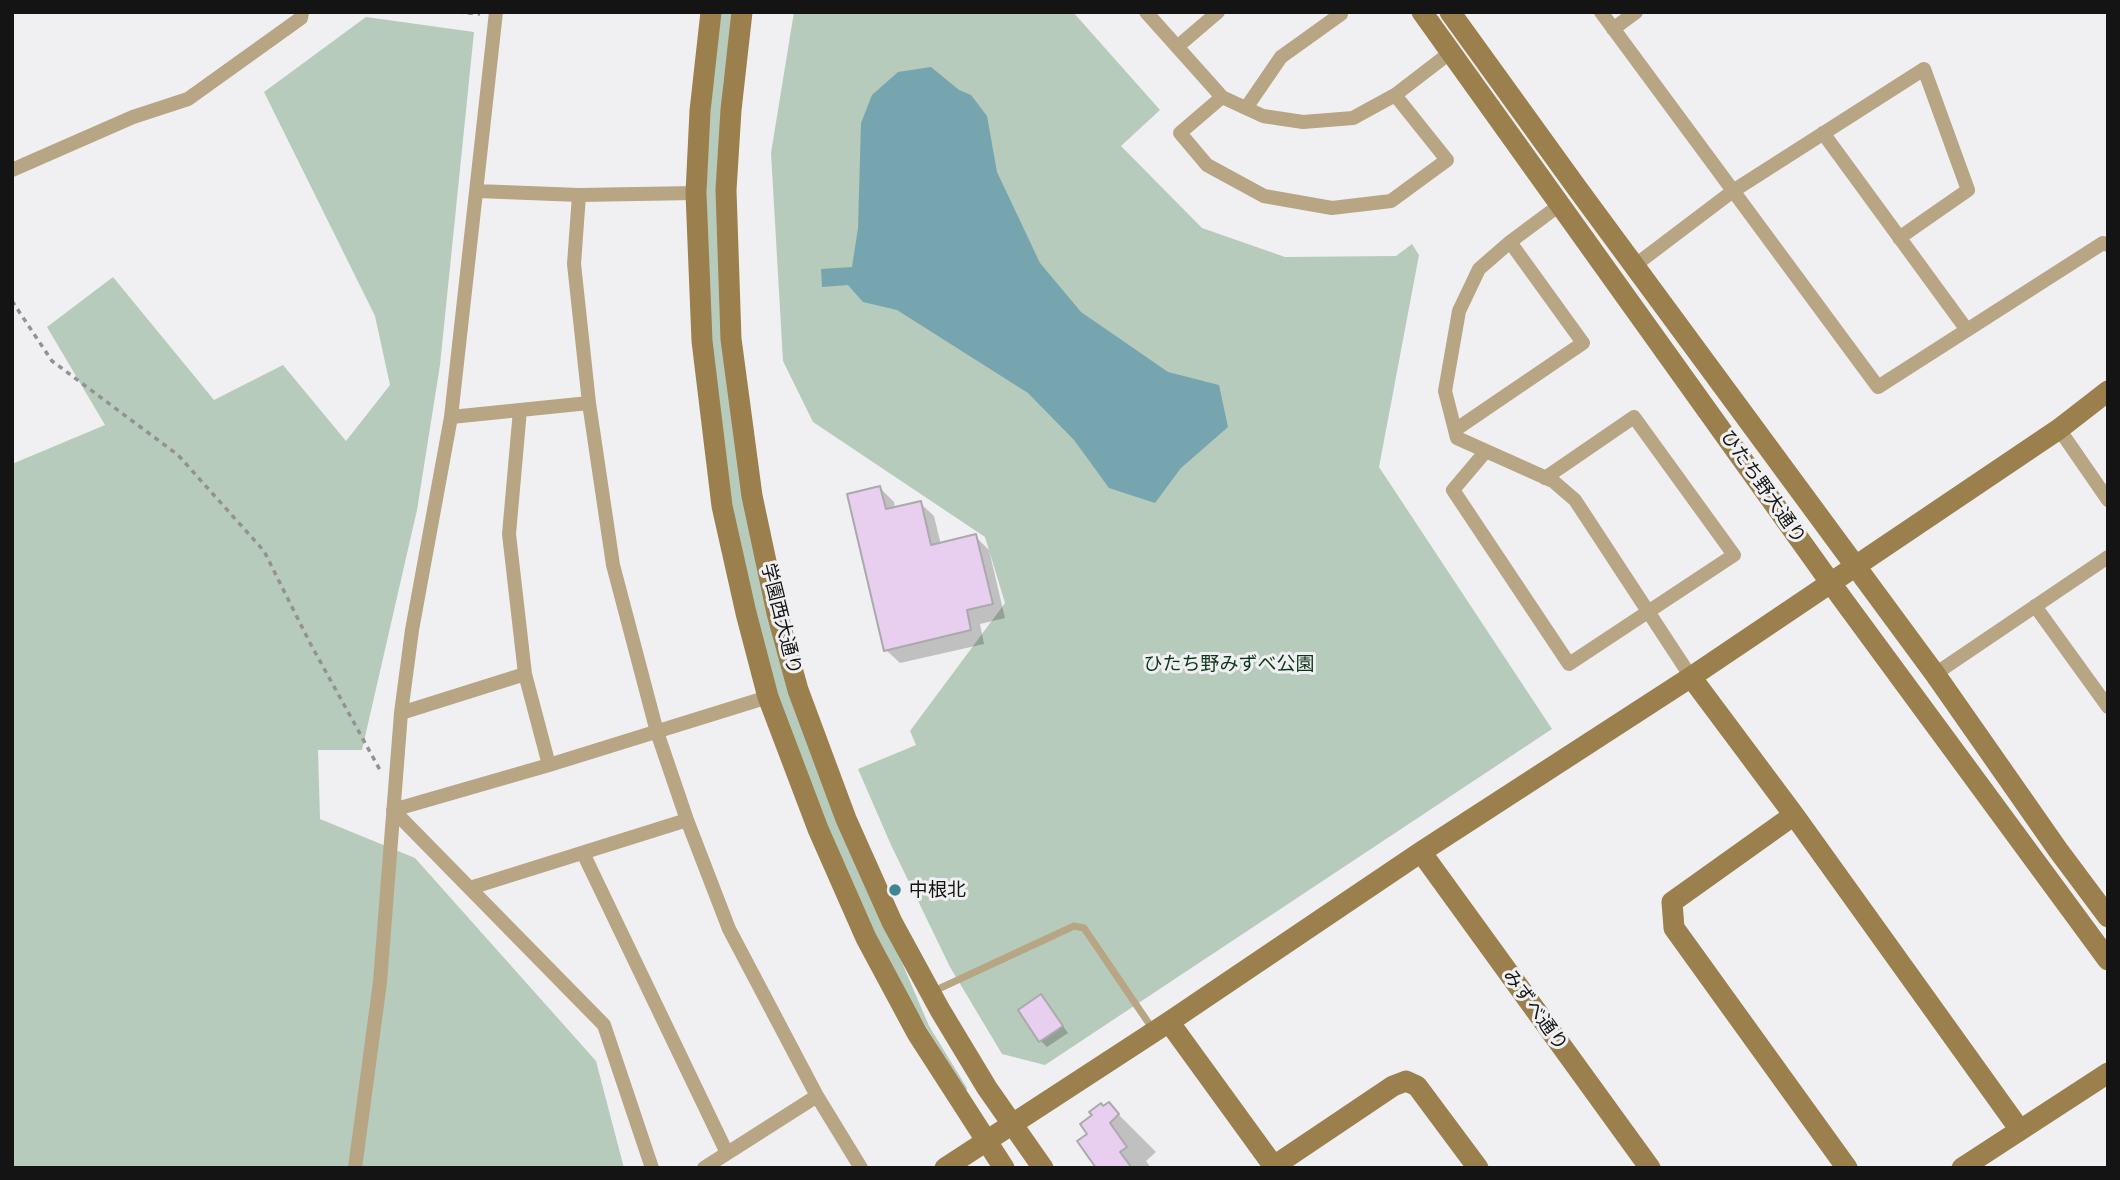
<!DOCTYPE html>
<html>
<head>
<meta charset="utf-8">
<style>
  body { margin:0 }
  #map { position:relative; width:2120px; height:1180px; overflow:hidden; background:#f0f0f2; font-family:Mulish,sans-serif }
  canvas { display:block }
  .frame { position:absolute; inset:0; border:14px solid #141414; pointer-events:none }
</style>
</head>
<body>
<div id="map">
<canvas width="2120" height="1180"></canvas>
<div class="frame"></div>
</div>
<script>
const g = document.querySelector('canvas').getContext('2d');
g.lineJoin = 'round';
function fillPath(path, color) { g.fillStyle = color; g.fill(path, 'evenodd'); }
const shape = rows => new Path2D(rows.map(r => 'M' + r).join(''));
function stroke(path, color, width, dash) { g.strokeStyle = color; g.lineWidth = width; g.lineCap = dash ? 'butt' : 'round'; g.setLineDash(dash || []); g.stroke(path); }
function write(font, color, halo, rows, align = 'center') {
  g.font = font + ' Mulish,"Noto Sans JP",sans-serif'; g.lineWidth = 6; g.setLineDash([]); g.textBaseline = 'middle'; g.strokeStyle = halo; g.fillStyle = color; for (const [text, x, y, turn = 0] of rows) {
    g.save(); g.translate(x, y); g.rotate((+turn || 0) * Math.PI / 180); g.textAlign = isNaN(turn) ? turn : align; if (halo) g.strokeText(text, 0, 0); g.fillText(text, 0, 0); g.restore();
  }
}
fillPath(shape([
  [719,12,733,12,723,86,748,524,900,958,929,1026,967,1088,966,1092,888,964,844,874,777,693,747,584,725,484,711,350,706,201,709,125],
  [794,12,1073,12,1160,110,1121,146,1202,228,1285,257,1396,256,1412,244,1419,255,1379,467,1552,729,1045,1065,1002,1054,950,967,891,845,858,769,916,745,910,731,1005,603,985,537,813,422,783,361,771,153],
  [366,17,474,32,440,365,417,510,362,750,318,750,320,819,415,858,596,1061,624,1168,12,1168,12,464,105,425,47,327,113,277,214,400,283,365,346,441,390,385,375,316,264,92]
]), '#b6cbbb');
fillPath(shape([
  [931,67,959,90,971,95,987,116,997,172,1040,263,1081,312,1168,372,1219,385,1228,427,1181,468,1155,503,1109,488,1074,440,1028,393,897,310,863,302,848,285,822,287,821,269,852,267,858,228,861,123,872,95,898,72]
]), '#76a5af');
fillPath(shape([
  [880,488,894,502,895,508,920,503,934,516,941,545,975,536,989,550,1005,618,980,624,984,644,900,663,886,650],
  [1041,996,1068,1033,1047,1047,1041,1041],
  [1109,1105,1156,1152,1146,1161,1151,1168,1098,1168,1089,1135,1104,1108]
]), '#0003');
const building = shape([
  [880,486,886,509,921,501,931,545,976,534,993,604,967,610,971,630,884,651,847,494,880,486],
  [1041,994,1063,1026,1039,1042,1018,1010,1041,994],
  [1109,1102,1119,1114,1110,1123,1127,1147,1120,1152,1132,1168,1096,1168,1077,1141,1087,1134,1080,1124,1092,1115,1089,1112,1101,1103,1103,1106,1109,1102]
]);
fillPath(building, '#e8cff0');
stroke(building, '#aaa9ab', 2);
stroke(shape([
  [458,12,480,14],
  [12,301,52,361,178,455,264,551,310,643,380,770]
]), '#929294', 3.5, [5, 5]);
stroke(shape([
  [934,991,1074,926,1084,928,1152,1028]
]), '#b7a584', 7);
stroke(shape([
  [1146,12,1222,97,1263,116,1303,122,1353,118,1395,95,1451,52],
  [1601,12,1878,387,2103,243,2108,245],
  [1613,29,1636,12],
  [1177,47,1218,12],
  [1222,97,1180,133,1207,165,1264,196,1332,208,1391,201,1447,160,1395,95],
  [1246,108,1281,57,1341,14,1339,12],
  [1823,133,1967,330],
  [12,170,133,117,188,99,301,18,302,12],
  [477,191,579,195,696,193],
  [579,195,574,264,589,403,613,565,657,732,687,820,729,929,817,1096,861,1168],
  [1561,204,1510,242,1479,269,1459,311,1445,391,1457,438,1553,481,1575,500,1691,677],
  [1634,266,1733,191,1924,69,1968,190,1899,238],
  [520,410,509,534,525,674,549,765],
  [451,417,589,403],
  [2059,429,2108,500],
  [1455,430,1583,343,1510,242],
  [1486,451,1453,490,1569,664,1734,555,1634,417,1545,478],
  [2035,606,2108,707],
  [1935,674,2108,557],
  [401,713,525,674],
  [393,810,604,1025,652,1168],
  [393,810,549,765,768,697],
  [583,853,727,1153],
  [470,888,687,820],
  [355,1168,380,982,401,713,412,630,451,417,496,12],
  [704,1168,817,1096]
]), '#b7a584', 14);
stroke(shape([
  [711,12,700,111,696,193,702,341,722,506,746,613,768,697,818,829,866,938,917,1033,1004,1168],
  [742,12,731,110,726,190,731,339,752,496,777,613,798,690,846,819,892,922,940,1010,987,1088,1043,1168],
  [1422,12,1830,582,2108,960],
  [1450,12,1577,188,1935,674,2058,850,2108,917],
  [1691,677,1794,815,2020,1130],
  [1794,815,1672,902,1674,928,1847,1168],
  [1421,852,1650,1168],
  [1169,1022,1275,1168],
  [1274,1166,1393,1086,1406,1081,1417,1086,1478,1168],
  [945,1168,1169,1022,1421,852,1691,677,2059,429,2108,391],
  [1962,1168,2108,1073]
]), '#9b7f4d', 21);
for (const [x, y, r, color] of [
  [895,890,7,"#418594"]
]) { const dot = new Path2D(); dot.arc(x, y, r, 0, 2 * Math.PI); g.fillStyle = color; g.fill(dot); stroke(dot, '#f0f0f2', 2.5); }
write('19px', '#141414', '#f0f0f2', [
  ["ひたち野大通り",1763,487,55],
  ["学園西大通り",781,619,76],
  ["みずべ通り",1535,1010,54]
]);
write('19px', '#0c361c', '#f0f0f2', [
  ["ひたち野みずべ公園",1229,664]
]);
write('19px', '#141414', '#f0f0f2', [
  ["中根北",909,890]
], 'left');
</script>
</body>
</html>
